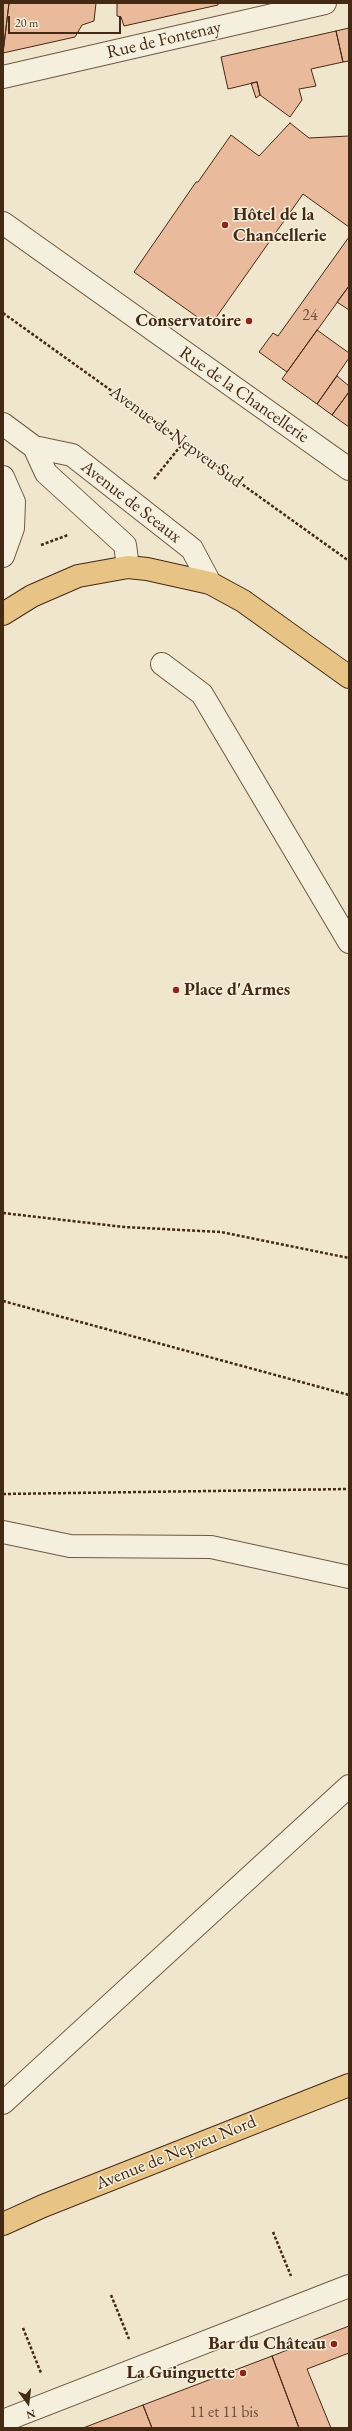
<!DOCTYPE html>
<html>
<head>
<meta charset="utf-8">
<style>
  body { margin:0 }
  #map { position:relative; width:352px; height:2431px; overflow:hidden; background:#f0e6cd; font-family:"EB Garamond",serif }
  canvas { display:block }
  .frame { position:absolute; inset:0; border:4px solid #442914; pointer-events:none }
  .north { position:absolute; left:8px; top:2383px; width:40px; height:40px; -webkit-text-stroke:3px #f5efde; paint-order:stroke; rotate:165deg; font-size:11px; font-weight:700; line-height:16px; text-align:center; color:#442914 }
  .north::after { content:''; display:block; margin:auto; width:14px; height:18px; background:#442914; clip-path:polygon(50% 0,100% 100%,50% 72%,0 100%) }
  .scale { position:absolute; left:8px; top:16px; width:113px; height:18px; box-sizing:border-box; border:2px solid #442914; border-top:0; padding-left:5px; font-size:12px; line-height:14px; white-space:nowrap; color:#442914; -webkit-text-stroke:3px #f5efde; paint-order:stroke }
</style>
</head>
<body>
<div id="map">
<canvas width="352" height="2431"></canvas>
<div class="frame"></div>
<div class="north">N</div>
<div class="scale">20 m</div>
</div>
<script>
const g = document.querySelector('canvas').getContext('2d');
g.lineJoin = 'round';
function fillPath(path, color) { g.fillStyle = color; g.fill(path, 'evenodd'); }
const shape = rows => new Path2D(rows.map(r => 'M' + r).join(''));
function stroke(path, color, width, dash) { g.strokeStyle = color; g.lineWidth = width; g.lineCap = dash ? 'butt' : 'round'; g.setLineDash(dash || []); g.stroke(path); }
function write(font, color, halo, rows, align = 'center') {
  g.font = font + ' "EB Garamond",serif'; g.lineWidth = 3; g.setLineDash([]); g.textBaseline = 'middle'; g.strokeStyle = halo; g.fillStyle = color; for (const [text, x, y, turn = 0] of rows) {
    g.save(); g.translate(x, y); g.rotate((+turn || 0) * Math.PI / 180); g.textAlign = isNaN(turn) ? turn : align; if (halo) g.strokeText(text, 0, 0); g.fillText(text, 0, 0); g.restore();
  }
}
const building = shape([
  [3,3,9,3,3,53,3,3],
  [9,3,96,3,94,21,82,25,75,37,3,53,9,3],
  [117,3,218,3,218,5,124,26,121,17,117,16,117,3],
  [349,28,349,61,343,62,336,31,349,28],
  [336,31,343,62,311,69,316,86,299,89,302,100,290,117,260,95,257,82,228,89,221,57,336,31],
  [257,82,260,95,256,98,251,83,257,82],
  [290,123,309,138,349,136,349,227,303,194,210,326,134,272,196,182,198,182,231,135,259,156,290,123],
  [349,237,349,286,287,372,259,352,273,333,278,336,349,237],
  [349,286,349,310,337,302,349,286],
  [317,330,349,353,349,358,317,404,282,379,317,330],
  [337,376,349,386,349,392,332,415,317,404,337,376],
  [349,392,349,427,332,415,349,392],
  [349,2326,349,2353,307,2369,331,2428,299,2428,272,2356,349,2326],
  [272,2356,299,2428,152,2428,143,2405,272,2356],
  [143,2405,152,2428,83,2428,143,2405]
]);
fillPath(building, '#e9bb9c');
stroke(building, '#442914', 1);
const minor = shape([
  [3,77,325,3],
  [3,223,349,469],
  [3,424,34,447,72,455,192,549,210,583],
  [34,447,46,473,125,545,128,567],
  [3,477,14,502,13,528,3,556],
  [162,664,202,694,349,942],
  [3,1532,70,1546,211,1547,349,1577],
  [3,2103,349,1786],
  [3,2421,349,2286]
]);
const major = shape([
  [3,614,32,596,78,576,128,567,147,569,210,583,243,601,349,677],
  [3,2224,43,2206,349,2085]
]);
stroke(minor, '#6f5842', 24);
stroke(major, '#442914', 24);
stroke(shape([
  [3,313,349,561],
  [154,479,183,443],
  [41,545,68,535],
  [3,1213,124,1227,221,1232,349,1258],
  [3,1301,349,1395],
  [3,1494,349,1489],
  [273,2232,291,2276],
  [111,2295,129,2339],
  [23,2328,41,2373]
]), '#442914', 2.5, [3, 2]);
stroke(minor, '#f5efde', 22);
stroke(major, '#e8c386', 22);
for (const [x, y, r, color] of [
  [225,225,4,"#8f2418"],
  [249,321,4,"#8f2418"],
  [176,990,4,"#8f2418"],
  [334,2344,4,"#8f2418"],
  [243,2373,4,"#8f2418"]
]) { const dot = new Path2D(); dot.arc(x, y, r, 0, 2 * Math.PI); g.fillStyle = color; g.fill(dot); stroke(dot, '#f5efde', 1.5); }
write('16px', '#6d4e36', null, [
  ["24",310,316],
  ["11 et 11 bis",224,2413]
]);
write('18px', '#442914', '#f5efde', [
  ["Rue de Fontenay",164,40,-13],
  ["Rue de la Chancellerie",244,395,35],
  ["Avenue de Nepveu Sud",176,437,36],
  ["Avenue de Sceaux",131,502,38],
  ["Avenue de Nepveu Nord",176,2153,-22]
]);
write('bold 18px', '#442914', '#f5efde', [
  ["Hôtel de la",233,215,"left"],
  ["Chancellerie",233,236,"left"],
  ["Conservatoire",241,321],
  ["Place d'Armes",184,990,"left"],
  ["Bar du Château",326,2344],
  ["La Guinguette",235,2373]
], 'right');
</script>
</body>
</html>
